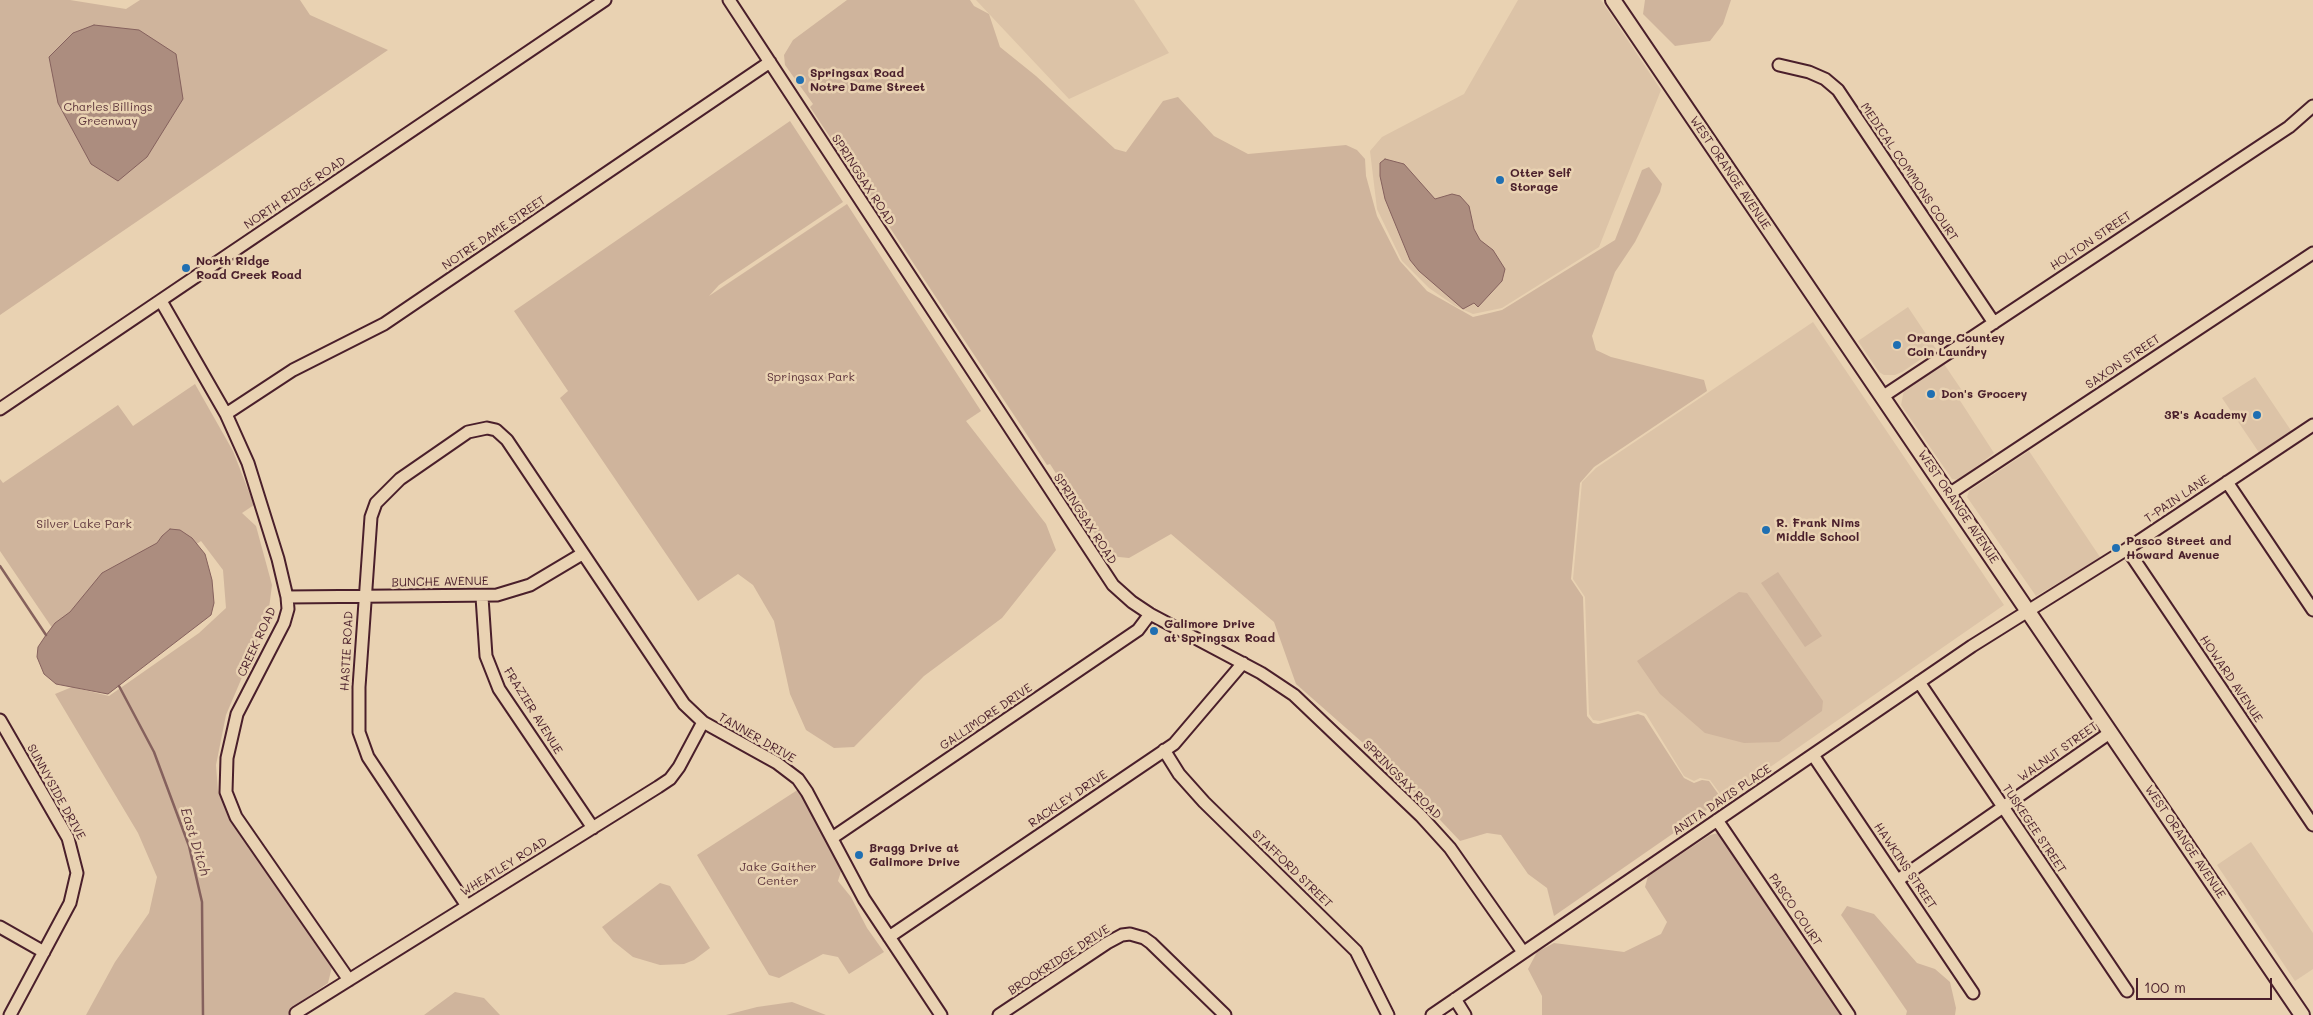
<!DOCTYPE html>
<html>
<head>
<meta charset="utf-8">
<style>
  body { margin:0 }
  #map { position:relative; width:2313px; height:1015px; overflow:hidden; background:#e9d2b2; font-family:Mali,sans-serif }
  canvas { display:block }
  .scale { position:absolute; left:2136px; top:978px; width:136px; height:22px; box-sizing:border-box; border:2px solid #4a1f2b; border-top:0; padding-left:6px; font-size:15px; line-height:18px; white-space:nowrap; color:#4a1f2b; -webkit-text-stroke:4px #e9d2b2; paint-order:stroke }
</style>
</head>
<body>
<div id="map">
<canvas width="2313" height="1015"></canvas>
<div class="scale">100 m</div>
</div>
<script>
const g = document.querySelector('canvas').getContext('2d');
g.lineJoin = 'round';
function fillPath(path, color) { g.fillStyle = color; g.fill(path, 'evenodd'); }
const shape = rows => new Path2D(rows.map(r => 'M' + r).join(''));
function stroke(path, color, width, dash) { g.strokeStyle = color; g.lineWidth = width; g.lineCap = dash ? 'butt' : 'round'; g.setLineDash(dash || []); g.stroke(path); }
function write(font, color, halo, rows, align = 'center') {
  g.font = font + ' Mali,sans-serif'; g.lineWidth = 5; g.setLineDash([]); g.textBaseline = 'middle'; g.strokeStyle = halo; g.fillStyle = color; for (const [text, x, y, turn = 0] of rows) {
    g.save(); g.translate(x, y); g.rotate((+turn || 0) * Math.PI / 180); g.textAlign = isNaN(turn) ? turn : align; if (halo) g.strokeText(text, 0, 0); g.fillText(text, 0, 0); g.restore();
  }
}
fillPath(shape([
  [976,0,1134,0,1169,53,1069,99],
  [1518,0,1601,0,1661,90,1599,247,1502,308,1473,314,1455,306,1429,288,1402,261,1377,209,1370,151,1382,137,1464,94],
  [1908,307,1936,349,1902,372,1895,375,1884,375,1879,372,1858,341],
  [1813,322,2004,605,1724,799,1710,780,1700,778,1694,781,1684,776,1646,714,1638,711,1600,721,1593,720,1589,714,1585,597,1573,579,1582,482,1596,468],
  [1944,364,1963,392,1957,396,1994,453,1959,480,1952,479,1901,405,1904,390],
  [2255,377,2292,432,2260,454,2222,398],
  [2029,451,2102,560,2092,563,2036,596,1967,497,1969,491],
  [2251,842,2313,933,2313,969,2295,981,2217,865]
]), '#dcc3a7');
fillPath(shape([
  [0,0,70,0,126,9,140,0,300,0,310,15,388,50,0,315],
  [847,0,970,0,974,6,989,14,1000,47,1036,76,1115,149,1126,152,1163,101,1178,97,1214,136,1248,154,1346,145,1357,150,1365,159,1366,176,1377,216,1400,261,1427,291,1473,317,1502,310,1615,240,1642,170,1649,167,1662,184,1660,192,1635,242,1615,272,1592,336,1596,350,1611,357,1704,380,1707,391,1594,467,1580,483,1571,579,1583,597,1587,716,1593,723,1598,724,1638,714,1644,716,1684,778,1694,783,1702,780,1709,781,1719,795,1717,803,1554,916,1547,888,1528,874,1501,835,1487,833,1460,841,1388,765,1296,684,1274,622,1171,534,1129,558,1109,556,1050,464,1047,465,810,107,813,104,785,65,784,55,793,40],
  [1645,0,1731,0,1723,24,1710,41,1675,46,1643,14],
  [790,121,843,202,719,285,709,296,847,204,981,411,966,421,1046,524,1056,550,1002,618,924,676,854,747,834,748,806,730,790,694,774,621,753,585,738,574,698,601,560,398,568,391,514,311],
  [195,384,233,451,254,505,242,513,256,526,272,585,268,616,226,715,216,765,218,791,232,820,332,967,328,983,293,1007,294,1015,86,1015,115,962,149,913,157,877,138,833,55,694,72,687,109,696,199,633,226,608,223,570,201,541,59,638,0,551,0,479,3,483,118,405,133,426],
  [1778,572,1822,636,1805,647,1761,583],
  [1739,592,1747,593,1823,701,1822,711,1779,742,1744,743,1705,733,1660,694,1637,661],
  [799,789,842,868,838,881,851,897,867,928,884,952,849,974,838,957,823,954,779,978,769,975,697,855],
  [1718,833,1724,837,1845,1015,1542,1015,1542,996,1528,969,1537,952,1554,943,1624,952,1661,934,1667,922,1645,887,1648,876,1710,835],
  [660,883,670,886,710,948,694,960,684,964,660,965,633,957,613,941,602,927],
  [1847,906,1874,914,1917,963,1935,969,1950,982,1956,1008,1955,1015,1906,1015,1907,1011,1841,915],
  [455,992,484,998,500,1015,424,1015],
  [792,1002,826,1015,726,1015,757,1007]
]), '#cfb49c');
const water = shape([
  [94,25,139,30,176,54,183,99,147,157,118,181,91,164,58,103,49,57,73,33,94,25],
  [1385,159,1404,164,1435,199,1452,194,1460,196,1469,206,1474,229,1480,240,1493,250,1505,269,1502,281,1478,307,1474,303,1463,309,1419,271,1410,260,1385,199,1380,176,1380,163,1385,159],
  [170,529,180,530,192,538,205,554,212,580,214,603,211,615,108,694,56,684,44,674,37,657,38,647,46,635,55,623,70,612,102,573,157,543,162,536,170,529]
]);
fillPath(water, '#ac8d7f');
stroke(water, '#85615d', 1);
stroke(shape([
  [0,566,46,635],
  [119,686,154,752,189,846,202,902,203,1015]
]), '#85615d', 2.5);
const minor = shape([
  [729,0,1113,585,1132,602,1150,614,1261,673,1294,695,1421,816,1450,848,1523,952],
  [1779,65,1809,72,1825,79,1838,90,1994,323],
  [161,301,226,414,248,463,278,559,287,597,288,609,284,623,237,714,227,758,226,792,236,817,349,980],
  [1882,397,2289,127,2313,106],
  [0,409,605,0],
  [226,414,293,370,384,324,770,62],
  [2227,482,2313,610],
  [1949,494,2313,253],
  [2127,549,2313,825],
  [287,597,497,595,530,585,582,554],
  [482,597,486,656,499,689,593,828],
  [1919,682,2127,991],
  [0,720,68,838,77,873,70,903,10,1015],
  [1164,750,1179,774,1204,802,1356,951,1388,1015],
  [1813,755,1973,993],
  [1717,820,1849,1015],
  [832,838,1138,630,1150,614],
  [1898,880,2111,732],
  [467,906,368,757,359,732,359,687,371,517,376,503,400,479,468,432,487,428,496,430,507,440,684,704,703,722,777,763,798,779,807,792,864,899,941,1015],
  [0,927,44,952],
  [889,937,1174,744,1243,663],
  [1455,999,1465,1015],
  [296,1013,658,787,670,779,679,767,703,722],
  [999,1015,1107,943,1122,935,1130,934,1144,938,1151,943,1225,1015],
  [1432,1015,1972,646,2127,549,2313,425]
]);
const major = shape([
  [1613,0,2302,1015]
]);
stroke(minor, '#4a1f2b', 15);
stroke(major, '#4a1f2b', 18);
stroke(minor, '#e9d2b2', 11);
stroke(major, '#e9d2b2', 14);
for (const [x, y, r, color] of [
  [800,80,5,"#1f6fb2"],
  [1500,180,5,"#1f6fb2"],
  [186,268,5,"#1f6fb2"],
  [1897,345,5,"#1f6fb2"],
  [1931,394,5,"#1f6fb2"],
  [2257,415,5,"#1f6fb2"],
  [1766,530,5,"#1f6fb2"],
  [2116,548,5,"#1f6fb2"],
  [1154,631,5,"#1f6fb2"],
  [859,855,5,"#1f6fb2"]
]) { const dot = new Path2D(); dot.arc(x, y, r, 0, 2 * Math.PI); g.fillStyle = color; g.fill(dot); stroke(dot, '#e9d2b2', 2); }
write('bold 12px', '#4a1f2b', '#e9d2b2', [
  ["Springsax Road",810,73],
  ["Notre Dame Street",810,87],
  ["Otter Self",1510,173],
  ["Storage",1510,187],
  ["North Ridge",196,261],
  ["Road Creek Road",196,275],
  ["Orange Countey",1907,338],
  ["Coin Laundry",1907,352],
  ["Don's Grocery",1941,394],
  ["3R's Academy",2247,415,"right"],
  ["R. Frank Nims",1776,523],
  ["Middle School",1776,537],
  ["Pasco Street and",2126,541],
  ["Howard Avenue",2126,555],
  ["Galimore Drive",1164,624],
  ["at Springsax Road",1164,638],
  ["Bragg Drive at",869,848],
  ["Galimore Drive",869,862]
], 'left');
write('12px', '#5e353c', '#e9d2b2', [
  ["Charles Billings",108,107],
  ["Greenway",108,121],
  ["Springsax Park",811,377],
  ["Silver Lake Park",84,524],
  ["Jake Gaither",778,867],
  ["Center",778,881]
]);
write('12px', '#4a1f2b', '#e9d2b2', [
  ["MEDICAL COMMONS COURT",1909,172,56],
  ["WEST ORANGE AVENUE",1730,173,56],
  ["SPRINGSAX ROAD",863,180,57],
  ["NORTH RIDGE ROAD",295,193,-34],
  ["NOTRE DAME STREET",494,233,-34],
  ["HOLTON STREET",2091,241,-34],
  ["SAXON STREET",2123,362,-34],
  ["T-PAIN LANE",2177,499,-34],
  ["WEST ORANGE AVENUE",1958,507,56],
  ["SPRINGSAX ROAD",1085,519,57],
  ["BUNCHE AVENUE",440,582,-1],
  ["CREEK ROAD",257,642,-65],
  ["HASTIE ROAD",347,651,-87],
  ["HOWARD AVENUE",2231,679,56],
  ["FRAZIER AVENUE",533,711,58],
  ["GALLIMORE DRIVE",986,717,-34],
  ["TANNER DRIVE",757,738,30],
  ["WALNUT STREET",2058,752,-35],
  ["SPRINGSAX ROAD",1402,780,45],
  ["SUNNYSIDE DRIVE",56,792,61],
  ["RACKLEY DRIVE",1068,799,-34],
  ["ANITA DAVIS PLACE",1722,800,-34],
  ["TUSKEGEE STREET",2034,829,56],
  ["WEST ORANGE AVENUE",2185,842,56],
  ["HAWKINS STREET",1905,866,56],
  ["WHEATLEY ROAD",504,867,-32],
  ["STAFFORD STREET",1292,869,44],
  ["PASCO COURT",1795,910,56],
  ["BROOKRIDGE DRIVE",1059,960,-33]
]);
write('italic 14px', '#623a40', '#e9d2b2', [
  ["East Ditch",195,842,73]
]);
</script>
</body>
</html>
